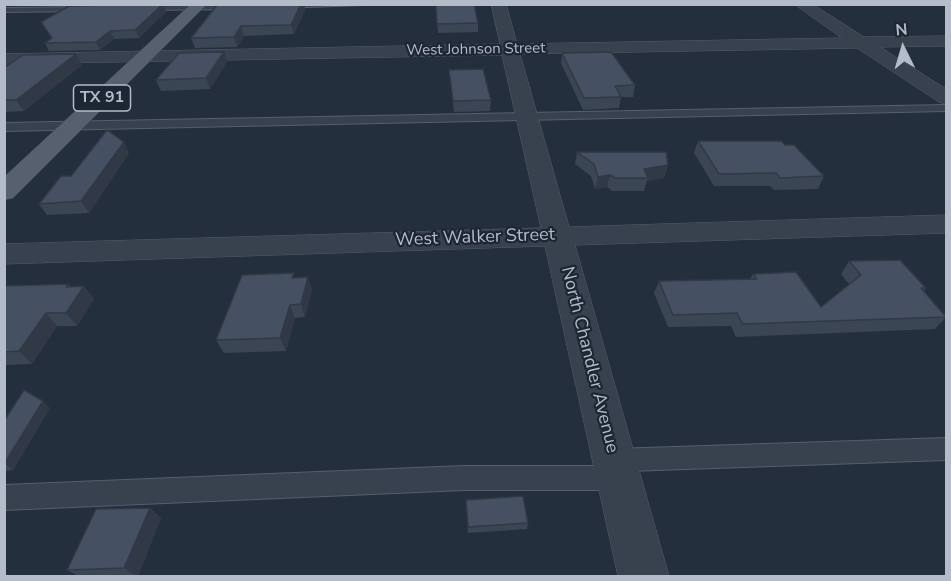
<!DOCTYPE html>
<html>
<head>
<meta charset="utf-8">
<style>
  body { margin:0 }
  #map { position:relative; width:951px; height:581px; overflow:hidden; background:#242f3e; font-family:"Nunito Sans",sans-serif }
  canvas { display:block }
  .frame { position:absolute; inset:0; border:6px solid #b4bcc9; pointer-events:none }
  .north { position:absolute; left:873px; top:18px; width:60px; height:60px; -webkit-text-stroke:4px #1d2633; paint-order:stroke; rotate:355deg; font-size:16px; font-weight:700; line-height:24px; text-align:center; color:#b4bcc9 }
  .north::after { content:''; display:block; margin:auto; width:21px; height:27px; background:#b4bcc9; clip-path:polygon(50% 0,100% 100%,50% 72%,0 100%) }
</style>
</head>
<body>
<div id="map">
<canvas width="951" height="581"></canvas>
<div class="frame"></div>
<div class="north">N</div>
</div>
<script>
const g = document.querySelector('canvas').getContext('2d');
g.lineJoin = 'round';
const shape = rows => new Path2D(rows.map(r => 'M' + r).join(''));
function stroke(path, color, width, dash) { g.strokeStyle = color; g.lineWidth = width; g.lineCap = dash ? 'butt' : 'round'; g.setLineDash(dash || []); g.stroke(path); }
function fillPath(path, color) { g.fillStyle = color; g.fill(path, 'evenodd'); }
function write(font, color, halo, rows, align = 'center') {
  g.font = font + ' "Nunito Sans",sans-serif'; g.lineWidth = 4.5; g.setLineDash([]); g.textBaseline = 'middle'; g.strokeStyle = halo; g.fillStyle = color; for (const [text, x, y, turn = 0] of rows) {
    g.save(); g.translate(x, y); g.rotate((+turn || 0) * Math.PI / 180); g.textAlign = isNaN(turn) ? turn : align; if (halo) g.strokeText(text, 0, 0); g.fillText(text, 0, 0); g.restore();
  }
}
const lane = shape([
  [276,4,392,4,279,8,276,8,276,4],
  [240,5,244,7,243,9,141,10,137,8,141,6,240,5],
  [90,7,91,9,87,11,4,12,4,8,90,7],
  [946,105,946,111,4,131,4,123,946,105],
  [946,438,946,460,628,471,631,478,628,486,619,490,464,490,4,510,4,485,464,466,605,466,602,460,606,452,614,449,946,438]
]);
const street = shape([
  [491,4,506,4,517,44,842,38,794,4,812,4,864,37,946,36,946,46,880,47,946,89,946,104,939,102,857,48,520,54,569,227,946,215,946,233,575,245,669,576,618,576,545,246,4,264,4,244,541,228,502,55,4,64,4,54,500,44,491,4]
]);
const primary = shape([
  [191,4,207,4,13,198,4,200,4,177,191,4]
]);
stroke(lane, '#565f6c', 2);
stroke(street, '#565f6c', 1);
stroke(primary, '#414a57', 1);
fillPath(lane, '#38414e');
fillPath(street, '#38414e');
fillPath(primary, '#56606e');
fillPath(shape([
  [218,4,304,4,305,10,294,34,244,36,237,47,195,48,191,38],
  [435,4,478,23,478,32,438,33],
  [166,12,139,38,114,39,100,50,49,51,45,43,51,38,41,22],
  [224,52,227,62,210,89,161,91,156,80],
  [562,53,635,85,633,97,621,97,619,108,583,110,561,63],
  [82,65,24,111,4,112,4,68],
  [449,70,491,100,490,111,454,112],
  [698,141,785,145,824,176,818,189,774,190,770,186,714,186,694,153],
  [577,152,668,165,664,178,647,181,644,191,612,191,607,187,595,189,591,176,575,164],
  [129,153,89,213,47,215,39,204,71,176],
  [849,261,926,288,924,291,946,316,946,317,935,329,736,337,731,326,668,327,654,293,659,281,750,279,753,274,821,307,849,284,841,274],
  [308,277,312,290,305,317,295,318,286,351,224,353,216,340,295,278],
  [68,284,71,287,84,286,94,299,77,326,57,326,32,364,4,365,4,286],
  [50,408,13,470,4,471,4,421],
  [466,500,528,523,527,529,468,533],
  [150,508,161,518,138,576,78,576,67,570]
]), '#3b4654');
fillPath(shape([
  [163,4,166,12,139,38,135,30],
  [301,4,304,4,305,10,294,34,291,25],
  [241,26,244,36,237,47,234,37],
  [110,31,114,39,100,50,96,42],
  [224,52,227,62,210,89,206,78],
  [76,54,82,65,24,111,16,100],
  [124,142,129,153,89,213,81,201],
  [668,165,664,178,647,181,648,178,644,169],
  [610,175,607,187,595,189,598,177],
  [308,277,312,290,305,317,301,304],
  [68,284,78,296,84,286,94,299,77,326,66,313,66,287],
  [290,305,295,318,286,351,280,338],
  [46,313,57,326,32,364,19,351],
  [43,401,50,408,13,470,5,464],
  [150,508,161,518,138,576,136,576,124,568]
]), '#303945');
const building = shape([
  [163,4,135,30,110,31,96,42,45,43,52,38,41,22,69,6,163,4],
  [218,4,301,4,291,25,241,26,234,37,191,38,218,4],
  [436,4,474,4,478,23,437,24,436,4],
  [224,52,206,78,156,80,179,53,224,52],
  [611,52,635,85,615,86,621,97,584,98,562,53,611,52],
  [76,54,16,100,4,100,4,68,23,55,76,54],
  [483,69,491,100,453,101,449,70,483,69],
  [107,130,124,142,81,201,39,204,61,176,71,176,107,130],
  [698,141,781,141,785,145,794,145,824,176,780,178,776,173,719,174,698,141],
  [577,152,666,152,668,165,644,169,648,178,615,178,610,175,598,177,594,164,577,152],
  [900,260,926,288,921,288,946,317,743,324,737,313,673,315,659,281,757,279,753,274,796,272,821,307,861,275,849,261,900,260],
  [294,273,292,278,308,277,301,304,290,305,280,338,216,340,242,275,294,273],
  [68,284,66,287,84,286,66,313,46,313,19,351,4,352,4,286,68,284],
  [24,390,43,401,4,464,4,421,24,390],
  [523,496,528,523,468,527,466,500,523,496],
  [150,508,124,568,67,570,96,509,150,508]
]);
fillPath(building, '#455162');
stroke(building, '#303945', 1.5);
write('15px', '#b4bcc9', '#1d2633', [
  ["West Johnson Street",476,50,-1]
]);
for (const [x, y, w] of [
  [102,98,57]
]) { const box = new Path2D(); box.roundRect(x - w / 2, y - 13, w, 26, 4.5); g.fillStyle = '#1d2633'; g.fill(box); stroke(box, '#b4bcc9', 1.5); }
write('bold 16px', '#b4bcc9', null, [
  ["TX 91",102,98]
]);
write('18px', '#b4bcc9', '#1d2633', [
  ["West Walker Street",475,238,-2],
  ["North Chandler Avenue",589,360,76]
]);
</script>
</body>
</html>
